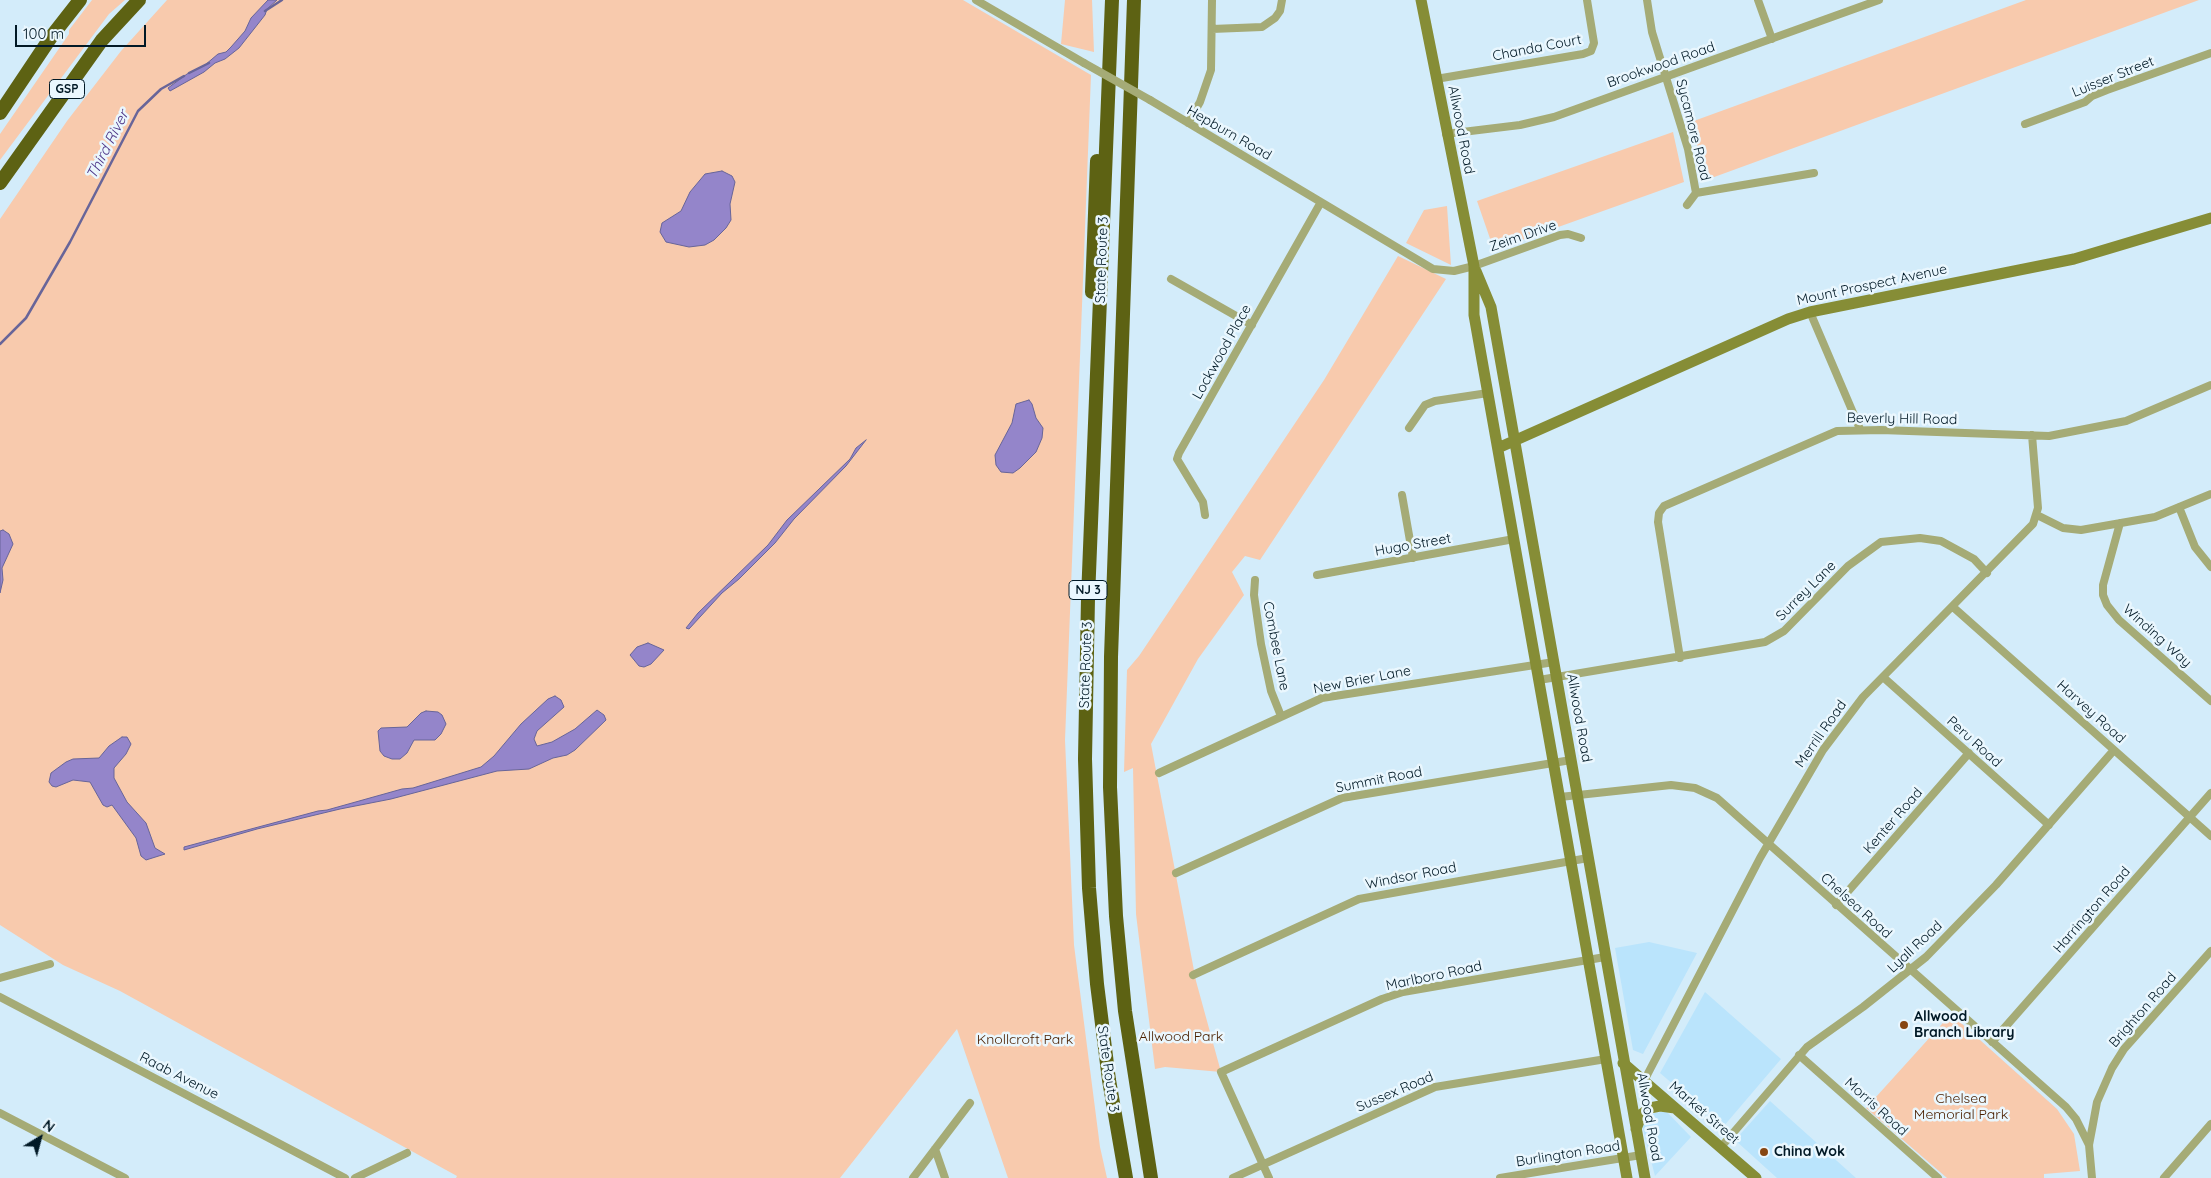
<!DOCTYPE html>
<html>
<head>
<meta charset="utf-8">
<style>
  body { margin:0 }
  #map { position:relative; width:2211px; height:1178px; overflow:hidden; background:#d3ecfa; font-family:Quicksand,sans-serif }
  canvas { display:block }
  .north { position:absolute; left:15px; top:1113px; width:50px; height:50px; -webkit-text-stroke:4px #eaf7fe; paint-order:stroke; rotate:37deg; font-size:14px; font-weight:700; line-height:20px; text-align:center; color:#011926 }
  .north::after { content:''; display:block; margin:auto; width:18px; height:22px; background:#011926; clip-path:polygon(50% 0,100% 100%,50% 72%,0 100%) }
  .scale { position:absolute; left:15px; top:25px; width:131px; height:22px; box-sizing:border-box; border:2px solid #011926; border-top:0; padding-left:6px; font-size:15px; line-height:18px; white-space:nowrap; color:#011926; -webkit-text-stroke:4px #eaf7fe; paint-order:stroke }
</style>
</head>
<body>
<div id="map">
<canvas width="2211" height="1178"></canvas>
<div class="north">N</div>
<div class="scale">100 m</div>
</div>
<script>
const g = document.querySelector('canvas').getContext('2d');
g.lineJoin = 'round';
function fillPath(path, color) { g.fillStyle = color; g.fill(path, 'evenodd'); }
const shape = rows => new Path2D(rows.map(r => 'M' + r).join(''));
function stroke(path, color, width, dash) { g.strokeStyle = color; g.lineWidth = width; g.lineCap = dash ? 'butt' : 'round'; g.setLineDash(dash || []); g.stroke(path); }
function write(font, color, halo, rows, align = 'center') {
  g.font = font + ' Quicksand,sans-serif'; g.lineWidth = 5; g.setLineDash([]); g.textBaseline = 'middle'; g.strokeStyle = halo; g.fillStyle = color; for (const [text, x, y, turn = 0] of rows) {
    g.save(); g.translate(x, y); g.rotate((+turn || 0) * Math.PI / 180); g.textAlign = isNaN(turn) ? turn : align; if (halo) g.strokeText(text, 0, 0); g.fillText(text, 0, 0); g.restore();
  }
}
fillPath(shape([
  [1649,942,1697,953,1643,1054,1633,1050,1615,948],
  [1705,992,1781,1059,1723,1127,1660,1073],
  [1770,1101,1856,1178,1777,1178,1735,1140],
  [1666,1111,1691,1137,1655,1176,1642,1125,1651,1114]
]), '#bae4fc');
fillPath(shape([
  [92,0,125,0,109,14,0,160,0,134,69,34,69,30],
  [167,0,963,0,1091,75,1065,740,1074,945,1100,1147,1107,1178,1008,1178,957,1029,840,1178,456,1178,457,1176,120,991,63,965,0,925,0,219,67,121,121,51],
  [1065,0,1092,0,1094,52,1061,44],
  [2026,0,2199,0,1706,180,1691,122],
  [1673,132,1684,182,1494,250,1477,201],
  [1447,206,1451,265,1406,243,1424,210],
  [1398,256,1446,279,1260,560,1245,556,1232,572,1244,595,1198,659,1151,744,1196,981,1221,1072,1165,1067,1155,1069,1136,914,1133,768,1124,772,1127,670,1139,656,1324,380],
  [1951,1014,2057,1109,2074,1134,2080,1171,2044,1174,2044,1178,1947,1178,1866,1108]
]), '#f8caad');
const water = shape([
  [268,0,277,0,267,9,265,15,239,48,225,59,215,63,204,72,170,91,168,88,187,74,205,65,218,54,226,52,231,47,245,31,251,18,268,0],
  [722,171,732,176,735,182,730,204,731,220,726,228,714,240,705,245,689,247,666,242,660,232,662,223,681,211,690,192,705,174,722,171],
  [1029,400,1032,404,1036,418,1043,428,1042,438,1036,452,1020,468,1013,473,1001,472,996,465,995,455,1012,423,1016,404,1029,400],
  [866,440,846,466,794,519,775,543,739,579,722,593,689,629,686,628,698,613,768,545,787,520,850,459,856,448,866,440],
  [3,530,9,534,13,544,2,568,3,580,0,593,0,531,3,530],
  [648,643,664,650,651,664,644,667,639,666,630,655,637,647,648,643],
  [555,696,561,700,564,707,537,731,534,739,537,746,552,742,575,729,597,710,604,715,606,720,575,750,567,755,553,758,529,769,497,771,391,799,340,809,257,829,184,850,184,847,210,840,318,811,327,810,402,789,413,788,481,767,494,756,521,724,548,699,555,696],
  [426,711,438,712,442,715,446,724,441,734,435,740,414,740,407,753,400,759,392,759,384,756,380,751,378,731,381,728,407,727,421,713,426,711],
  [122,737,127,737,131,744,126,754,114,768,114,778,127,802,146,823,155,848,165,854,146,860,141,856,136,838,112,805,107,807,103,805,90,782,73,780,56,787,52,786,49,782,51,773,66,762,73,759,99,758,109,746,122,737]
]);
fillPath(water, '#9485ca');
stroke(water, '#686599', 1);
stroke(shape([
  [265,11,282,0],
  [189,73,209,63],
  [0,344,26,318,70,242,138,111,161,89,184,76]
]), '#686599', 2.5);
stroke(shape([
  [976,0,1084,63],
  [1647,0,1652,32,1688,149,1696,193,1687,205],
  [1758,0,1772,39],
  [1212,29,1262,27,1275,18,1280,11,1282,0],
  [1436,79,1583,54,1591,51,1594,43,1587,0],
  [1150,100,1433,269,1454,271,1474,266,1560,235,1568,234,1581,238],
  [1188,123,1200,102,1211,70,1212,0],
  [2025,124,2085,102,2092,96,2107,90,2211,53],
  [1446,134,1520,125,1554,117,1879,0],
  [1696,193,1814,173],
  [1171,279,1252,325],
  [1810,312,1860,429],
  [1409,428,1425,405,1435,401,1488,393],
  [1402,495,1413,558],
  [2179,507,2195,547,2211,567],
  [1205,515,1203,502,1177,459,1179,453,1321,202],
  [2037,515,2063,528,2081,530,2155,517,2211,494],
  [2120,523,2103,585,2103,595,2107,605,2119,620,2211,701],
  [1317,575,1514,539],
  [1255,580,1254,595,1261,644,1271,691,1281,716],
  [1953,607,2211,836],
  [1680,658,1658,522,1659,513,1664,506,1837,431,1881,430,2049,436,2126,421,2211,385],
  [1883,677,2049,825],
  [1539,680,1765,642,1784,631,1848,566,1881,542,1920,538,1941,541,1974,559,1987,573],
  [1159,773,1322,698,1554,662],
  [1560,797,1671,785,1695,788,1717,798,2066,1107,2076,1119,2089,1145],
  [1176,873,1342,798,1571,760],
  [1836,905,1969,753],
  [1193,975,1359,899,1588,858],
  [0,978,50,964],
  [0,997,345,1178],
  [1992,1042,2211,793],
  [1799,1055,1938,1178],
  [1644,1081,1760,858,1823,750,1863,697,2033,524,2038,508,2032,435],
  [0,1113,125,1178],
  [1721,1147,1807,1047,1863,1007,1926,957,1996,885,2114,750],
  [935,1149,945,1178],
  [355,1178,407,1153],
  [913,1178,970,1103],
  [1233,1178,1435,1087,1606,1059],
  [1269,1178,1221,1072,1382,999,1403,992,1605,957],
  [1500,1178,1641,1155],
  [2092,1178,2089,1145,2093,1124,2097,1102,2112,1068,2124,1049,2211,951],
  [2164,1178,2211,1124]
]), '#a5ab76', 8);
stroke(shape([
  [1421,0,1474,266,1474,315,1627,1178],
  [1476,271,1491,307,1645,1178],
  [1498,448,1788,319,1810,312,2074,259,2211,218],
  [1623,1063,1756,1178],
  [1636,1129,1642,1114,1650,1108,1660,1106,1675,1108]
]), '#868d36', 11);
stroke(shape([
  [1112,0,1088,598,1085,759,1089,888,1097,984,1109,1080,1126,1178],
  [1134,0,1111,657,1110,787,1116,916,1125,1011,1151,1178],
  [0,113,51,37,80,0],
  [0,183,102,40,139,0],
  [1092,292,1097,161]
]), '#5d6213', 14);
stroke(shape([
  [1084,63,1150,100]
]), '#a5ab76', 8);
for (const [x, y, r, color] of [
  [1904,1025,5,"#874612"],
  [1764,1152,5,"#874612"]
]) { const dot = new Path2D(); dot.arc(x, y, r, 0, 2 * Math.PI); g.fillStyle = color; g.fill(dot); stroke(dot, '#eaf7fe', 2); }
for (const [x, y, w] of [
  [67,89,35],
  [1088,590,38]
]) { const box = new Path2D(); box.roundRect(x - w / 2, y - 9.5, w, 19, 4); g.fillStyle = '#eaf7fe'; g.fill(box); stroke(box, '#011926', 1); }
write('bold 12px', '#011926', null, [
  ["GSP",67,89],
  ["NJ 3",1088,590]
]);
write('14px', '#011926', '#eaf7fe', [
  ["Chanda Court",1537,48,-11],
  ["Brookwood Road",1661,65,-19],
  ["Luisser Street",2113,77,-22],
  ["Allwood Road",1461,130,79],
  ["Sycamore Road",1693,130,76],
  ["Hepburn Road",1229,133,30],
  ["Zeim Drive",1523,236,-19],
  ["State Route 3",1102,260,-88],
  ["Mount Prospect Avenue",1872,285,-12],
  ["Lockwood Place",1222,352,-61],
  ["Beverly Hill Road",1902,419,1],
  ["Hugo Street",1413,545,-10],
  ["Surrey Lane",1806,591,-45],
  ["Winding Way",2157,636,42],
  ["Combee Lane",1276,646,79],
  ["State Route 3",1086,665,-88],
  ["New Brier Lane",1362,680,-11],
  ["Harvey Road",2091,712,42],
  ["Allwood Road",1579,718,80],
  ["Merrill Road",1821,734,-55],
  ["Peru Road",1974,742,42],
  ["Summit Road",1379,780,-11],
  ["Kenter Road",1893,821,-49],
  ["Windsor Road",1411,876,-11],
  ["Chelsea Road",1856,906,42],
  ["Harrington Road",2092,910,-49],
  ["Lyall Road",1915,947,-43],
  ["Marlboro Road",1434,976,-12],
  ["Brighton Road",2143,1010,-49],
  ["State Route 3",1108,1069,82],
  ["Raab Avenue",179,1076,27],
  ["Sussex Road",1395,1092,-23],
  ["Morris Road",1876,1107,42],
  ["Market Street",1704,1113,41],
  ["Allwood Road",1649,1117,80],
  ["Burlington Road",1568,1154,-9]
]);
write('bold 14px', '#011926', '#eaf7fe', [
  ["Allwood",1914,1017],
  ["Branch Library",1914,1033],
  ["China Wok",1774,1152]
], 'left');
write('14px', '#4b2000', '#eaf7fe', [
  ["Allwood Park",1181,1037],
  ["Knollcroft Park",1025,1040],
  ["Chelsea",1961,1099],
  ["Memorial Park",1961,1115]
]);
write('italic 15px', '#4c3386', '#eaf7fe', [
  ["Third River",108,145,-63]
]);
</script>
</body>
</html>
